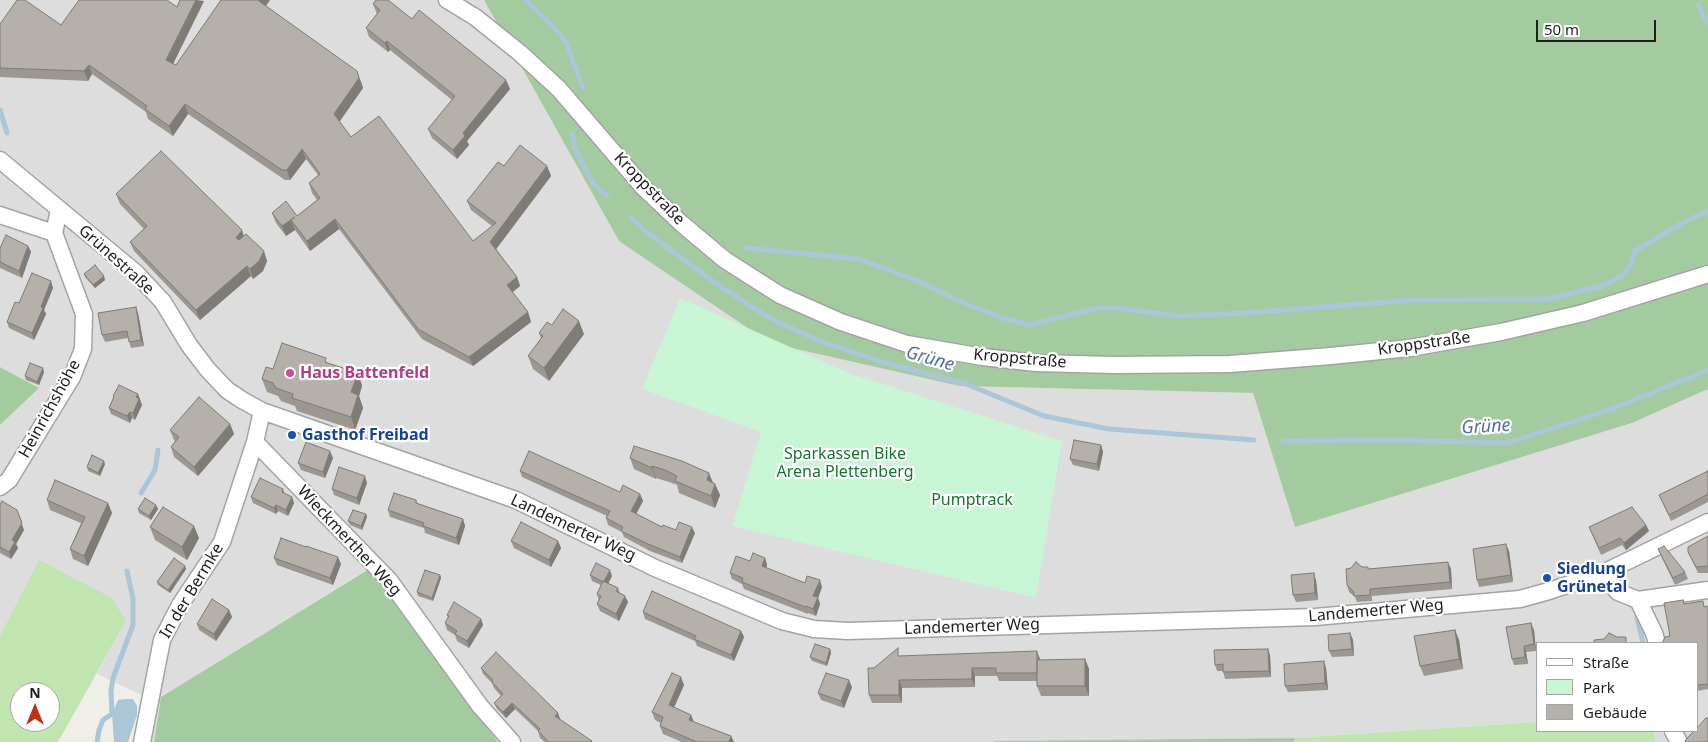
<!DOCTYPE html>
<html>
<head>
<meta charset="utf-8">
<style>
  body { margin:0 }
  #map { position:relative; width:1708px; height:742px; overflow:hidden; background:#efeee7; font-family:"Noto Sans",sans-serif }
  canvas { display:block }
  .legend { position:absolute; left:1536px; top:642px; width:162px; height:90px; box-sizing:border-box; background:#fff; border:1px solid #a5a5a5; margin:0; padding:6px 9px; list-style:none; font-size:15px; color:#1f1f1f }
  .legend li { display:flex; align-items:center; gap:10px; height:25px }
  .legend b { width:25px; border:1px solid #a5a5a5 }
  .north { position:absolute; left:10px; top:682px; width:50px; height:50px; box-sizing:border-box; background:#fff; border:1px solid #a5a5a5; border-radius:50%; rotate:0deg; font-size:14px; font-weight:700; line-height:20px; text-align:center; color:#1f1f1f }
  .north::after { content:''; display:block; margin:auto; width:18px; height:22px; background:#be3111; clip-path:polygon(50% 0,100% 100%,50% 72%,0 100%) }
  .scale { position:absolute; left:1536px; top:20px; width:120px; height:22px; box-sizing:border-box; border:2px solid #1f1f1f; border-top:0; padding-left:6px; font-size:15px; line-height:18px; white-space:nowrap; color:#1f1f1f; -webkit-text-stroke:4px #fff; paint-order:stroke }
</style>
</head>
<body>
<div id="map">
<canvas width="1708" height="742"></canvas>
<ul class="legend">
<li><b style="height:6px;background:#fff"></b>Straße</li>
<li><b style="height:14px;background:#c8f5d4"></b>Park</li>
<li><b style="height:14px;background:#b5b0a9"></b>Gebäude</li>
</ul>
<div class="north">N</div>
<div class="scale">50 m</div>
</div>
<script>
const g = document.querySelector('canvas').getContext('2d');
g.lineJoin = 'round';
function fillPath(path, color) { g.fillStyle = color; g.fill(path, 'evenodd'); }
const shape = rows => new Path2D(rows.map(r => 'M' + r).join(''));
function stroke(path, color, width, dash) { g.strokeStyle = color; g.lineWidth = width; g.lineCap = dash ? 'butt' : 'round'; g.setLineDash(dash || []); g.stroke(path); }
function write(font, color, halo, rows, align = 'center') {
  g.font = font + ' "Noto Sans",sans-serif'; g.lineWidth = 4.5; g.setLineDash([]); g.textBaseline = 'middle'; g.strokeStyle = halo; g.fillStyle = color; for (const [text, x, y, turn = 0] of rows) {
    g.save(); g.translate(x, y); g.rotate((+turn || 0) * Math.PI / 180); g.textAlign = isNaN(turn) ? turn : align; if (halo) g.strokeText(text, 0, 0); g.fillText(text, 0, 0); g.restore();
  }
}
fillPath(shape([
  [0,0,484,0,619,241,960,386,1253,393,1295,527,1632,423,1708,389,1708,742,1656,742,1653,731,1697,731,1697,643,1537,643,1537,722,1294,738,994,741,993,742,498,742,368,569,161,697,154,742,136,742,146,697,97,674,126,621,0,636,0,425,39,388,0,367]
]), '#ddd');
fillPath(shape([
  [39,560,112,598,126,621,58,742,0,742,0,636],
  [20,692,50,692,50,722,20,722],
  [1537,722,1537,731,1653,731,1656,742,1294,742,1294,738]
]), '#c1e5b1');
fillPath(shape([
  [484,0,1708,0,1708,389,1632,423,1295,527,1253,393,960,386,770,343,619,241],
  [0,367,39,388,0,425],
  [369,569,498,742,154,742,161,697],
  [1294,738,1294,742,993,742,993,741]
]), '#a4cb9f');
fillPath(shape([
  [680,298,851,374,1062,441,1036,598,732,526,761,432,642,389]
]), '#c8f5d4');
fillPath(shape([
  [125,699,133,699,137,706,137,715,128,742,114,742,112,714,118,700]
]), '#abc6d9');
stroke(shape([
  [525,0,552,25,566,42,583,88],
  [1698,5,1708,25],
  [0,110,7,133],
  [572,133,575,149,593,183,607,196],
  [631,218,645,231,714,282,771,319,820,341,886,363,966,384,1044,416,1109,429,1254,440],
  [746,248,859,259,918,281,963,303,1003,318,1029,325,1098,308,1118,308,1178,316,1244,313,1414,300,1548,299,1602,286,1623,275,1631,265,1635,251,1686,221,1708,211],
  [1283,441,1392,440,1508,443,1614,408,1708,370],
  [141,493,155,470,158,450],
  [1637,618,1643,643],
  [97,742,99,730,103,720,112,714,111,691,113,678,133,625,133,599,127,571]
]), '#abc6d9', 5);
const minor = shape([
  [447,0,475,17,520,53,559,89,644,188,682,224,725,260,780,295,841,322,907,344,983,357,1036,363,1114,365,1230,364,1331,356,1410,348,1501,332,1583,313,1708,274],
  [0,160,136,273,163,302,189,345,208,370,227,390,242,400,262,411,516,500,655,568,782,621,814,629,848,631,1315,617,1520,599,1549,591,1603,573,1708,522],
  [0,215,54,233],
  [255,442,389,580,480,706,512,742],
  [0,487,9,480,72,377,83,349,84,314,54,233,59,210],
  [1603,573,1618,592,1638,600,1708,590],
  [1638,600,1654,633,1657,643],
  [1673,731,1679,742],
  [142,742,162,640,180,605,222,542,255,442,262,411]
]);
stroke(minor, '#a3a3a3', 19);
stroke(minor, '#fff', 16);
fillPath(shape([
  [180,0,204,1,173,64,176,65,221,0,270,0,266,6,361,81,363,88,339,121,351,137,473,241,492,226,471,210,467,201,504,166,547,166,551,176,496,249,517,277,520,286,512,293,528,312,531,322,473,366,422,339,339,229,310,251,295,230,286,236,276,223,272,213,297,216,317,200,312,193,309,183,318,175,306,159,290,180,285,180,188,114,173,136,148,119,146,112,92,74,88,81,0,77,0,24,61,25,177,7],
  [373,4,412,19,506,80,510,89,467,141,469,145,457,159,432,138,428,129,452,100,390,50,388,52,369,37,366,28,377,14],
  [116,194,244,236,267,261,263,271,253,279,251,276,200,320,134,251,130,242,144,229,120,204],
  [28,246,31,252,22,278,0,268,0,248],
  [84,274,105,280,95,288,85,277],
  [53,288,44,310,46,314,34,340,9,328,7,322,19,303],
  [138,313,144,346,131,348,128,338,105,342,102,335],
  [552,325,584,334,549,381,533,369,528,356,541,338,539,333],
  [327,363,358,373,362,386,359,396,363,408,355,430,297,411,295,406,281,401,278,396,267,392,262,379,273,369],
  [44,372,39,385,26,380,25,376],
  [138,394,142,405,135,420,132,418,130,423,111,414,109,408,113,398,113,396],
  [230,424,234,434,198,476,174,457,171,447,175,441,174,440,170,430],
  [1101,445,1103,452,1099,471,1073,465,1070,459],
  [333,458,325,478,301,470,298,463],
  [630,458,715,484,720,495,715,508,679,493,677,485,669,482,656,478,656,479,634,469],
  [105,464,100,476,88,471,87,467],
  [520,471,620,492,640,494,643,501,636,514,662,527,695,533,682,563,650,551,624,537,622,532,608,525,606,518,607,516,522,477],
  [1708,471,1708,502,1671,521,1659,495],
  [367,483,359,505,334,495,332,489],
  [283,489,285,494,292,497,294,503,288,516,278,511,276,514,253,503,251,497],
  [47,500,108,503,112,513,88,566,73,559,70,549,81,523,50,510],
  [416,500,418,504,463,519,465,526,459,545,425,533,424,528,390,517,388,510],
  [0,504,24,530,16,544,18,548,11,559,0,553],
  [156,505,158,509,151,520,139,513,138,509],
  [366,514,367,517,362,530,350,525,348,521],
  [1646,525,1649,531,1626,550,1622,545,1601,555,1589,527],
  [150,527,199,538,187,560,155,540],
  [1708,536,1708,573,1698,573,1688,552],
  [511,541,558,541,561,548,551,567,514,548],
  [1658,549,1685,572,1688,579,1675,585,1661,556],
  [1509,551,1513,582,1479,587,1477,580],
  [274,558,341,564,333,585,277,565],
  [765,558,767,565,766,568,805,583,822,587,818,598,820,604,816,616,808,613,808,614,744,589,742,584,732,579,730,573,750,561],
  [185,566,186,569,170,593,158,585,157,582],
  [1362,567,1368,569,1451,569,1452,589,1372,596,1372,601,1357,602,1355,597,1349,592,1347,585],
  [440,575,441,578,433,601,418,596,417,592],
  [590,575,612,576,608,583,618,588,620,593,628,602,619,621,600,611,597,604,599,601,597,594,601,585,592,581],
  [1316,580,1318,600,1296,602,1293,595],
  [1683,600,1685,604,1705,607,1708,606,1708,689,1697,691,1697,643,1670,636],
  [229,610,232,617,216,641,199,630,197,624],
  [643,612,741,631,744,637,734,661,697,646,695,641,645,619],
  [447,615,481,619,483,625,469,648,457,641,455,635,447,630,445,623,448,618],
  [1455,630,1459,640,1463,669,1424,676,1420,666],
  [1534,630,1536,651,1526,652,1528,664,1514,665,1512,659],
  [1350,633,1353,640,1354,656,1332,657,1329,651],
  [830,649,831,653,827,666,812,661,810,657],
  [1270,655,1271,677,1225,679,1223,671,1217,671,1215,665],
  [901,656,1040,659,1040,660,1085,659,1089,669,1089,696,1041,696,1037,686,1037,681,999,681,997,676,975,676,975,687,902,688,902,703,872,703,869,695,874,668],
  [481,668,558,713,560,720,592,742,545,742,540,738,538,731,515,709,506,718,497,709,494,703,501,696,494,688,492,683,483,674],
  [1326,668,1328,690,1288,692,1285,686],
  [684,685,674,707,691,715,694,722,731,736,734,742,682,742,663,734,660,726,661,723,655,720,652,712],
  [852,687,844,708,821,700,818,693]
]), '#9c9791');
fillPath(shape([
  [196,0,204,1,170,70,166,60],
  [259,0,270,0,262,11,259,1],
  [387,41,390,50,388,52,385,43],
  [89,65,92,74,88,81,84,71],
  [357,71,363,88,338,124,334,114],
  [506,80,510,89,467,141,469,145,457,159,453,150,463,133],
  [185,104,188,114,173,136,169,126],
  [302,149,306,159,290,180,287,170],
  [547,166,551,176,494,252,490,242],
  [295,217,291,220,295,230,286,236,282,226],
  [335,219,339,229,310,251,307,241],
  [242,230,245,240,240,248,236,238],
  [28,246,31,252,22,278,19,271],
  [264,251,267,261,263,271,253,279,250,269],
  [247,266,251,276,200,320,196,310],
  [104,276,105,280,95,288,93,285],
  [517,277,520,286,510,294,507,285],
  [51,281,53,288,44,310,46,314,34,340,32,333,41,307],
  [136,307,138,313,144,346,141,340],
  [528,312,531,322,473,366,469,357],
  [579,321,584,334,549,381,544,368],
  [43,368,44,372,39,385,37,382],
  [358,373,362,386,359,396,363,408,355,430,351,417,351,392],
  [138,394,142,405,135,420,133,413,136,397],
  [130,412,132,418,130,423,127,416],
  [230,424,234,434,198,476,194,467],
  [1101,445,1103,452,1099,471,1097,464],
  [330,451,333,458,325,478,323,472],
  [104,461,105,464,100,476,98,473],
  [652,466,656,478,656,479,652,468],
  [709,473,714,485,707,480],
  [365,476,367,483,359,505,357,498],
  [715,484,720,495,715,508,711,496],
  [640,494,643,501,634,518,631,511],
  [292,497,294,503,288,516,286,510],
  [108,503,112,513,88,566,84,556],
  [156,505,158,509,151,520,149,516],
  [276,505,278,511,276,514,274,508],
  [17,510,24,530,16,544,18,548,11,559,9,552,12,540],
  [366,514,367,517,362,530,361,526],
  [463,519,465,526,459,545,456,538],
  [1646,525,1649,531,1626,550,1624,543],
  [194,526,199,538,187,560,182,547],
  [692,527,695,533,682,563,680,557],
  [558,541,561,548,551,567,549,560],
  [1506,544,1509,551,1513,582,1511,575],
  [338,557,341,564,333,585,330,578],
  [765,558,767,565,764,573,762,566],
  [1448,562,1451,569,1452,589,1450,582],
  [185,566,186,569,170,593,168,590],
  [610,570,612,576,606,588,604,582],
  [1314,573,1316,580,1318,600,1315,593],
  [440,575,441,578,433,601,432,598],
  [820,580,822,587,818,598,820,604,816,616,813,609,813,596],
  [625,596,628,602,619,621,616,614],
  [229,610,232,617,216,641,214,634],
  [481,619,483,625,469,648,467,641],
  [1531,623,1534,630,1536,651,1534,644],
  [1455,630,1459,640,1463,669,1459,659],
  [741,631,744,637,734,661,731,655],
  [1350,633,1353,640,1354,656,1352,649],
  [1524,646,1526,652,1528,664,1525,657],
  [830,649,831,653,827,666,826,663],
  [1268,649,1270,655,1271,677,1269,671],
  [1037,651,1040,659,1041,681,1038,673],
  [1085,659,1089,669,1089,696,1085,686],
  [1324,661,1326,668,1328,690,1325,683],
  [972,668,975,676,975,687,972,679],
  [681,677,684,685,672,712,669,705],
  [849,680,852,687,844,708,841,701],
  [899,680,902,688,902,703,899,695],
  [512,703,515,709,506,718,503,712],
  [558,713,560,719,557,722,555,716],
  [691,715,694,723,689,720],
  [731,736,734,742,729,742]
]), '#7f7b76');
const building = shape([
  [17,0,25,0,61,25,79,0,167,0,177,7,180,0,196,0,166,60,176,65,221,0,259,0,259,1,357,71,359,78,334,114,351,137,379,116,473,241,496,223,467,201,498,162,504,166,520,145,547,166,490,242,517,277,507,285,528,312,469,357,418,329,335,219,307,241,291,220,295,217,282,226,272,213,286,201,297,216,320,198,309,183,320,174,302,149,287,170,282,170,185,104,169,126,145,109,147,106,89,65,84,71,0,68,0,24,17,0],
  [376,0,388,0,412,19,419,10,506,80,463,133,465,136,453,150,428,129,455,96,387,41,385,43,366,28,380,10,373,4,376,0],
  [161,151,242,230,236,238,239,240,246,234,264,251,259,261,250,269,247,266,196,310,130,242,147,226,116,194,161,151],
  [6,235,28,246,19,271,0,262,0,248,6,235],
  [95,265,104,276,93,285,84,274,95,265],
  [32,273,51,281,41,307,43,308,32,333,7,322,15,302,19,303,32,273],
  [136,307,141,340,129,342,127,331,102,335,98,313,136,307],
  [563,309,579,321,544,368,528,356,543,336,539,333,547,322,552,325,563,309],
  [282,343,326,358,325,362,358,373,351,392,358,395,351,417,292,398,293,394,276,388,273,383,262,379,266,367,273,369,282,343],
  [30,363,43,368,37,382,25,376,30,363],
  [119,385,138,394,136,397,139,399,133,413,130,412,127,416,109,408,114,397,113,396,119,385],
  [199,397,230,424,194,467,171,447,179,437,170,430,199,397],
  [1074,440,1101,445,1097,464,1070,459,1074,440],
  [306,442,330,451,323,472,298,463,306,442],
  [634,446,682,461,709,473,707,480,715,484,711,496,675,481,677,476,665,470,652,466,652,468,630,458,634,446],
  [529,451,620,492,623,485,640,494,631,511,662,527,663,525,676,530,679,522,692,527,680,557,648,544,621,531,623,527,606,518,610,511,520,471,529,451],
  [92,455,104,461,98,473,87,467,92,455],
  [339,467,365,476,357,498,332,489,339,467],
  [1708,471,1708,494,1669,515,1659,495,1708,471],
  [260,478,283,489,282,492,292,497,286,510,276,505,274,508,251,497,260,478],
  [55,480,108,503,84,556,70,549,85,517,47,500,55,480],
  [394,493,416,500,416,503,463,519,456,538,423,526,424,523,388,510,394,493],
  [145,498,156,505,149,516,138,509,145,498],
  [2,501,17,510,22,523,12,540,15,542,9,552,0,547,0,504,2,501],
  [163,507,194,526,182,547,150,527,163,507],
  [1632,507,1646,525,1624,543,1620,538,1599,548,1589,527,1632,507],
  [353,510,366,514,361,526,348,521,353,510],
  [521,522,558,541,549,560,511,541,521,522],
  [1708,536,1708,566,1696,567,1688,552,1688,547,1708,536],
  [281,538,306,547,306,546,338,557,330,578,274,558,281,538],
  [1506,544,1511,575,1477,580,1473,549,1506,544],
  [1664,546,1685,572,1673,578,1658,549,1664,546],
  [753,553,765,558,762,566,805,583,807,576,820,580,813,596,818,597,813,609,806,606,805,607,742,582,743,578,730,573,736,556,750,561,753,553],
  [174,558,185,566,168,590,157,582,174,558],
  [1356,562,1362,567,1368,567,1368,569,1448,562,1450,582,1370,589,1370,595,1354,596,1354,592,1347,585,1346,569,1351,568,1356,562],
  [596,563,610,570,604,581,603,582,590,575,596,563],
  [425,570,440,575,432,598,417,592,425,570],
  [1314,573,1315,593,1293,595,1291,575,1314,573],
  [603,581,618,588,616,591,625,596,616,614,597,604,601,596,597,594,603,581],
  [652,591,741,631,731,655,694,639,696,636,643,612,652,591],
  [212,599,229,610,214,634,197,624,212,599],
  [1683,600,1684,604,1703,601,1704,607,1708,606,1708,684,1697,685,1697,643,1662,643,1665,637,1670,636,1664,603,1683,600],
  [454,602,481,619,467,641,455,634,457,631,445,623,449,616,447,615,454,602],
  [1531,623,1534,644,1524,646,1525,657,1512,659,1506,627,1531,623],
  [1455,630,1459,659,1420,666,1414,636,1455,630],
  [1350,633,1352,649,1329,651,1328,635,1350,633],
  [1609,633,1617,637,1626,637,1626,643,1594,643,1594,640,1604,639,1609,633],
  [815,644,830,649,826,663,810,657,815,644],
  [898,648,898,656,1037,651,1037,673,996,673,996,668,972,668,972,679,899,680,899,695,869,695,868,668,874,668,898,648],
  [1268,649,1269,671,1223,672,1223,664,1215,665,1214,650,1268,649],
  [496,652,558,713,555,716,592,741,591,742,549,742,538,731,540,729,512,703,503,712,494,703,503,694,492,682,493,680,481,668,496,652],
  [1085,659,1085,686,1037,686,1037,660,1085,659],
  [1324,661,1325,683,1285,686,1284,664,1324,661],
  [672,673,681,677,669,705,691,715,689,720,731,736,729,742,697,742,660,726,663,717,652,712,672,673],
  [826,673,849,680,841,701,818,693,826,673],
  [1706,718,1708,719,1708,742,1685,742,1686,739,1694,731,1697,731,1697,728,1706,718]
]);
fillPath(building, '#b5b0a9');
stroke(building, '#7f7b76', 1);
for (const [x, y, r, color] of [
  [290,373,5,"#d1479c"],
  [292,435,5,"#1a4fb4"],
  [1547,578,5,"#1a4fb4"]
]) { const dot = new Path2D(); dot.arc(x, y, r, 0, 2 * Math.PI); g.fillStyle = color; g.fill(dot); stroke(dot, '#fff', 2); }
write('16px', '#1f1f1f', '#fff', [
  ["Kroppstraße",649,189,46],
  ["Grünestraße",116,260,42],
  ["Kroppstraße",1424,344,-8],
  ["Kroppstraße",1020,359,5],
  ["Heinrichshöhe",50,409,-61],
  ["Landemerter Weg",573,528,25],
  ["Wieckmerther Weg",349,541,47],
  ["In der Bermke",192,591,-59],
  ["Landemerter Weg",1376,611,-5],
  ["Landemerter Weg",972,627,-2]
]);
write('bold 16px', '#b23c85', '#fff', [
  ["Haus Battenfeld",300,373]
], 'left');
write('bold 16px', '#164399', '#fff', [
  ["Gasthof Freibad",302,435],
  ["Siedlung",1557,569],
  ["Grünetal",1557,587]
], 'left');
write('16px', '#15762f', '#fff', [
  ["Sparkassen Bike",845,454],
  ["Arena Plettenberg",845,472],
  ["Pumptrack",972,500]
]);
write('italic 18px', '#546ea7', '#fff', [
  ["Grüne",930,359,16],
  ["Grüne",1486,427,-3]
]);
</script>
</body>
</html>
